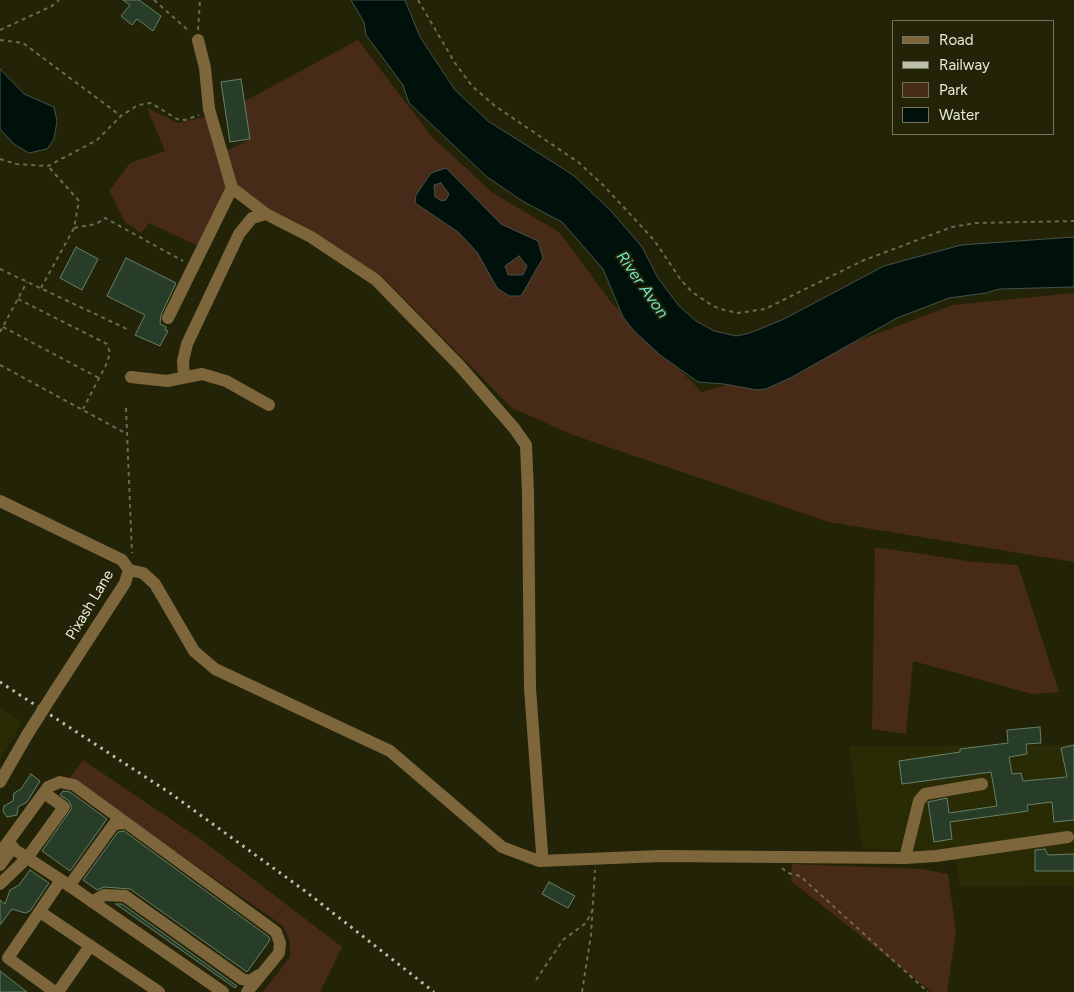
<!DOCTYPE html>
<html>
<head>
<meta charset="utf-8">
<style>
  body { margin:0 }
  #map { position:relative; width:1074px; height:992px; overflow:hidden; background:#232407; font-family:Figtree,sans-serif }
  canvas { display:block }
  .legend { position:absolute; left:892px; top:20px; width:162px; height:115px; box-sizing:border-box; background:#232407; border:1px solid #71735b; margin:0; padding:6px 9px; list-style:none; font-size:15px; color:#e7ead8 }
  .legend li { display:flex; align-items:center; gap:10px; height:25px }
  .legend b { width:25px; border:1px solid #71735b }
</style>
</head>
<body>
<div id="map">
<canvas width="1074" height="992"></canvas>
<ul class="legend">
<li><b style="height:6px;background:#7e663c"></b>Road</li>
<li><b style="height:6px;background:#bcbfaa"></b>Railway</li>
<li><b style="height:14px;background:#482a19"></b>Park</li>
<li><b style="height:14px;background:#00110c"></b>Water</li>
</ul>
</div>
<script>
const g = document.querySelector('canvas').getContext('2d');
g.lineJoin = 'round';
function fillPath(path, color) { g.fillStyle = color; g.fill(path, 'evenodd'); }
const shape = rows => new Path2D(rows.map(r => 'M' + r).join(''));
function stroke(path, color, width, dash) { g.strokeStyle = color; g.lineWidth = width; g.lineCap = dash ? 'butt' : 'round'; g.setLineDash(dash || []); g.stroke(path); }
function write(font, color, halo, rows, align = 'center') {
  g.font = font + ' Figtree,sans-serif'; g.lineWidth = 4; g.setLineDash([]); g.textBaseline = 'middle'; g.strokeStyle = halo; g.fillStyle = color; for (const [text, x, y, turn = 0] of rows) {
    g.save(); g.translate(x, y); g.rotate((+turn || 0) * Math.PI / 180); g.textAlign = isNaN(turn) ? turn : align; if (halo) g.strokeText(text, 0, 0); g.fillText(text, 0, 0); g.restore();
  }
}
fillPath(shape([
  [0,708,22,722,0,760],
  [1074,745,1074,886,960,887,954,852,862,849,849,746]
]), '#292b04');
fillPath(shape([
  [358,40,432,137,493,193,559,232,611,302,702,392,786,368,953,305,1074,293,1074,562,829,522,573,435,512,408,383,277,233,189,198,246,149,223,141,233,125,222,109,191,130,163,165,151,147,108,178,123,206,117,226,151,250,139,245,101],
  [875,547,975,562,1018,565,1059,692,1032,694,913,661,906,734,872,729],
  [83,760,206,843,342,947,320,992,263,992,290,957,290,942,283,926,70,778],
  [792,864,922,869,948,874,956,931,947,992,932,992,791,881]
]), '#482a19');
const water = shape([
  [351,0,405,0,420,37,455,90,488,121,573,175,587,188,611,211,642,247,658,278,679,306,696,321,714,331,736,336,750,333,784,319,884,266,961,245,1074,237,1074,287,999,289,986,293,949,298,897,318,792,377,766,389,757,390,724,384,698,382,660,355,634,331,623,317,603,269,562,222,524,202,487,177,409,103,403,85,366,35,364,22,351,0],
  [0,69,24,94,54,107,57,121,54,139,47,149,29,153,14,144,0,129,0,69],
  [446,168,501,224,538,241,543,258,521,296,509,296,497,288,477,252,458,232,415,203,416,195,431,173,446,168],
  [441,183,449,194,446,200,442,201,435,197,434,185,441,183],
  [519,256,527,266,523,275,508,275,505,266,519,256]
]);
fillPath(water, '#00110c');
stroke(water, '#455249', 1);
const building = shape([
  [123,0,139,0,161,16,153,31,137,19,132,25,121,16,130,5,123,0],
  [241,79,250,139,230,142,221,82,241,79],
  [76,247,98,259,82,290,60,278,76,247],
  [126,258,176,283,161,315,160,324,166,327,165,330,168,331,160,346,135,335,145,315,107,296,126,258],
  [1040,727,1041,743,1026,744,1027,754,1009,757,1012,774,1021,773,1023,781,1067,777,1061,748,1074,745,1074,820,1054,822,1052,802,1027,805,1028,811,950,822,952,839,934,842,928,802,947,798,949,813,997,806,991,772,902,784,899,761,960,752,960,749,1008,743,1007,730,1040,727],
  [31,774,40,781,27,802,18,807,17,815,7,817,3,811,4,806,13,801,14,793,21,789,31,774],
  [63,791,70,792,107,819,70,871,42,851,72,808,69,801,60,795,63,791],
  [124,831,269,937,270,940,247,972,130,889,104,887,97,890,83,880,118,832,124,831],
  [1045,849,1048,855,1074,854,1074,871,1035,871,1035,850,1045,849],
  [30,870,49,883,30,911,25,913,12,909,0,925,0,900,5,904,10,890,19,885,30,870],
  [549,882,575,896,568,908,542,894,549,882],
  [116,904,122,904,237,986,235,988,116,904],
  [0,971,27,992,0,992,0,971]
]);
fillPath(building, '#273d27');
stroke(building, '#678067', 1);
stroke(shape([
  [154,0,190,32],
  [418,0,455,63,472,86,495,106,578,162,604,186,654,240,681,280,692,292,713,306,724,310,738,313,765,309,862,261,952,227,976,223,1074,221],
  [0,30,52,6,59,0],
  [198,30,200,0],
  [0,40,23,43,121,116],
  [0,159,16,164,48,166,97,140,121,116,138,105,151,103,177,119,185,120,199,115],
  [74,228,96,224,105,218,183,261],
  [0,269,129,330],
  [41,288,74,228,79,201,48,166],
  [18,299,107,344,110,353,106,365,83,409],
  [3,327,99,378],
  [0,332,27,282],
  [0,365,127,434],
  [126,408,132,553],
  [782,868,788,873,800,876,928,992],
  [536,980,563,940,586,923,592,911],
  [582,992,591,935,595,870]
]), '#696b52', 2, [4, 4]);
stroke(shape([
  [198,40,205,68,209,109,232,188,266,214,311,237,376,280,459,365,514,428,526,445,528,493,530,688,542,853,539,861],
  [168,318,232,188],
  [131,377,167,381,202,374,226,381,269,405],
  [184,377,183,361,187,344,239,234,252,218,266,214],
  [0,501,122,560,129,570,125,583,55,691],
  [129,570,143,573,155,584,194,651,215,669,390,751,502,847,539,861,661,856,905,858,936,856,1068,837],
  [0,782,27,735],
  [12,848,61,880,8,958,55,992],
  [0,853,48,787,60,782,74,785,276,932,280,943,279,953,247,992],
  [905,858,919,801,925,794,982,784],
  [0,865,13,847],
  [61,880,223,992],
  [0,884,27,858,64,807,47,795,42,795],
  [69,886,114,824,126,823],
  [92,902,104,895,125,896,242,979,250,981,259,975],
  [40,912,159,992],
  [58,992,90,946]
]), '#7e663c', 12);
stroke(shape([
  [0,682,170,793,305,891,434,992]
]), '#bcbfaa', 3, [2.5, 5]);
stroke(shape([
  [27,735,55,691]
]), '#7e663c', 12);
write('15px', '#e7ead8', '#232407', [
  ["Pixash Lane",90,605,-59]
]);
write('italic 16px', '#6fe7cb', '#232407', [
  ["River Avon",642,285,55]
]);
</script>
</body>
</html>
